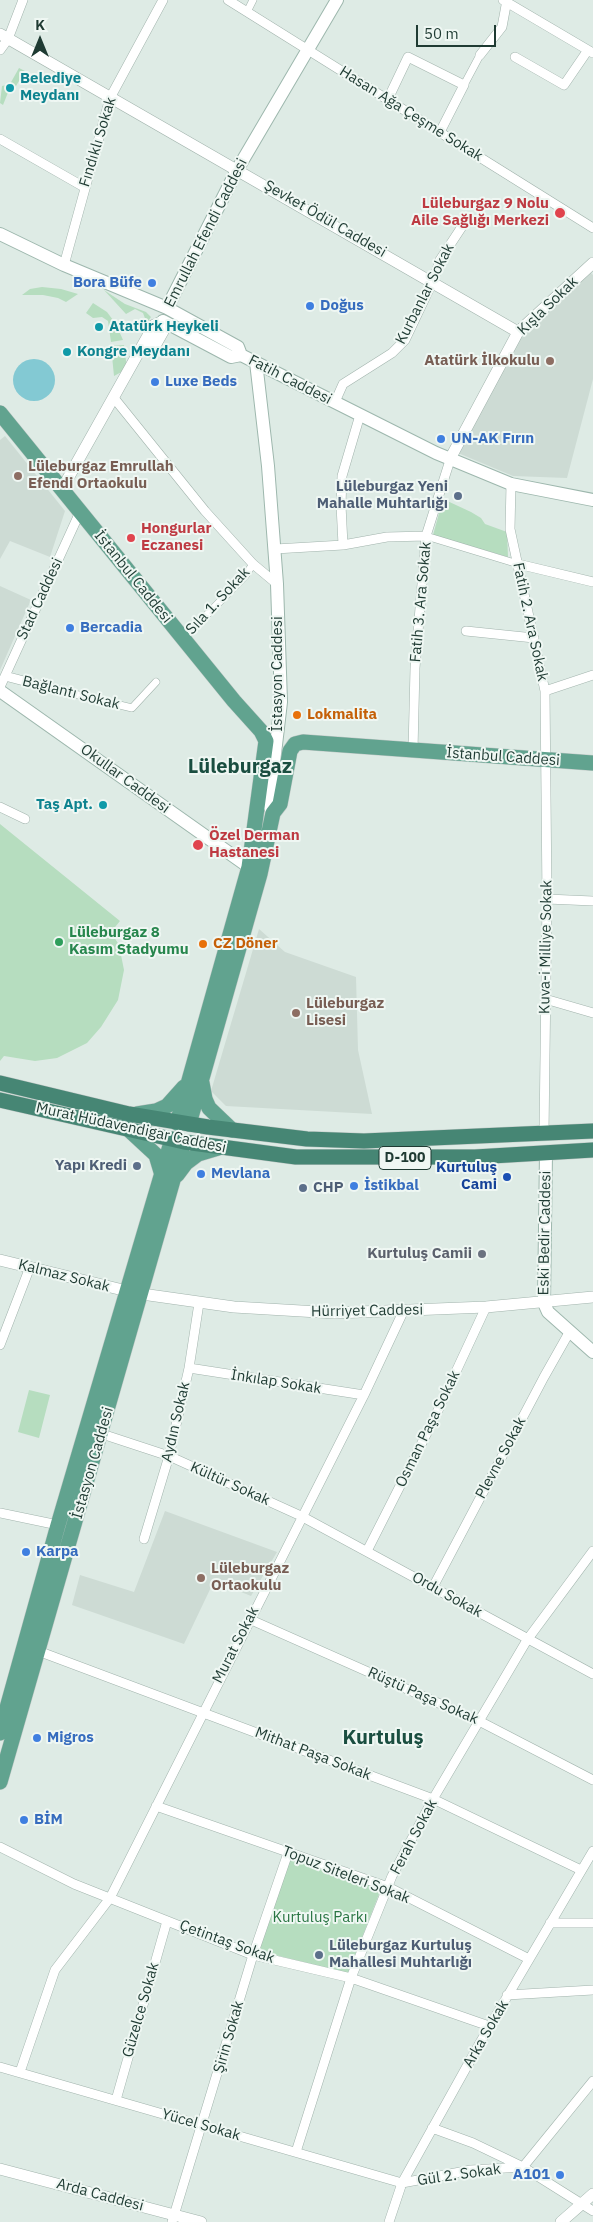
<!DOCTYPE html>
<html>
<head>
<meta charset="utf-8">
<style>
  body { margin:0 }
  #map { position:relative; width:593px; height:2222px; overflow:hidden; background:#deebe5; font-family:"IBM Plex Sans",sans-serif }
  canvas { display:block }
  .north { position:absolute; left:15px; top:15px; width:50px; height:50px; -webkit-text-stroke:4px #eff7f3; paint-order:stroke; rotate:0deg; font-size:14px; font-weight:700; line-height:20px; text-align:center; color:#1f3b33 }
  .north::after { content:''; display:block; margin:auto; width:18px; height:22px; background:#1f3b33; clip-path:polygon(50% 0,100% 100%,50% 72%,0 100%) }
  .scale { position:absolute; left:416px; top:25px; width:80px; height:22px; box-sizing:border-box; border:2px solid #1f3b33; border-top:0; padding-left:6px; font-size:15px; line-height:18px; white-space:nowrap; color:#1f3b33; -webkit-text-stroke:4px #eff7f3; paint-order:stroke }
</style>
</head>
<body>
<div id="map">
<canvas width="593" height="2222"></canvas>
<div class="north">K</div>
<div class="scale">50 m</div>
</div>
<script>
const g = document.querySelector('canvas').getContext('2d');
g.lineJoin = 'round';
function fillPath(path, color) { g.fillStyle = color; g.fill(path, 'evenodd'); }
const shape = rows => new Path2D(rows.map(r => 'M' + r).join(''));
function stroke(path, color, width, dash) { g.strokeStyle = color; g.lineWidth = width; g.lineCap = dash ? 'butt' : 'round'; g.setLineDash(dash || []); g.stroke(path); }
function write(font, color, halo, rows, align = 'center') {
  g.font = font + ' "IBM Plex Sans",sans-serif'; g.lineWidth = 4; g.setLineDash([]); g.textBaseline = 'middle'; g.strokeStyle = halo; g.fillStyle = color; for (const [text, x, y, turn = 0] of rows) {
    g.save(); g.translate(x, y); g.rotate((+turn || 0) * Math.PI / 180); g.textAlign = isNaN(turn) ? turn : align; if (halo) g.strokeText(text, 0, 0); g.fillText(text, 0, 0); g.restore();
  }
}
fillPath(shape([
  [590,272,593,275,593,379,567,478,513,476,458,453,516,343],
  [5,436,65,511,50,557,10,541,0,559,0,440],
  [0,586,31,600,0,670],
  [259,929,285,952,356,977,358,1050,372,1114,226,1106,211,1091],
  [165,1511,277,1552,251,1596,214,1581,184,1644,72,1605,80,1575,134,1592]
]), '#cddbd4');
fillPath(shape([
  [19,68,25,71,16,86,9,90,3,105,0,103,2,86,10,84],
  [42,287,61,289,78,294,66,302,58,298,43,295,22,295,30,289],
  [104,290,125,304,146,312,151,317,144,327,146,321,143,313,135,309,126,314],
  [93,303,107,312,116,324,123,340,111,342,108,321,102,317,93,318,86,313],
  [124,345,127,369,114,376,111,346],
  [443,499,471,512,481,518,485,524,507,532,508,557,433,535],
  [0,824,120,921,111,932,119,945,124,970,118,1000,101,1027,87,1043,57,1058,35,1061,4,1056,0,1061],
  [29,1390,50,1395,39,1438,18,1432],
  [290,1858,381,1889,348,1973,259,1951]
]), '#b6ddbf');
fillPath(shape([
  '13 380a21 21 0 1 1 42 0a21 21 0 1 1-42 0Z'
]), '#83c9d3');
const pedestrian = shape([
  [247,12,253,0],
  [464,85,480,55],
  [426,536,518,564],
  [184,638,245,576,253,564],
  [58,690,132,708,156,682]
]);
const minor = shape([
  [228,0,593,228],
  [503,0,593,53],
  [0,50,8,39,23,0],
  [480,55,502,27,507,0],
  [515,57,564,85,588,50],
  [388,99,408,57,464,85,440,132],
  [0,139,84,187],
  [64,265,110,98,163,0],
  [114,398,205,511,253,564,277,584],
  [335,402,343,384,392,353,405,340,433,281,440,260,467,219],
  [511,484,510,529,545,691,547,899,544,1133],
  [343,545,341,505,342,476,360,415],
  [275,549,343,545,387,537,426,536],
  [518,564,593,582],
  [466,631,534,638],
  [5,676,58,690],
  [0,687,80,512],
  [545,691,593,675],
  [413,750,415,668,426,536,451,457],
  [0,807,25,819],
  [547,899,593,901],
  [545,999,593,1013],
  [0,1345,30,1267],
  [189,1368,364,1395],
  [102,1434,169,1456,301,1516,593,1674],
  [0,1513,58,1525],
  [144,1539,169,1456,189,1368,199,1303],
  [367,1551,434,1419,486,1307],
  [433,1587,544,1377,570,1331],
  [249,1619,481,1722,593,1780],
  [38,1651,433,1799,581,1870],
  [156,1806,388,1887,529,1959],
  [0,1847,74,1884,253,1955,351,1978,489,2026],
  [550,1923,593,1923],
  [507,1995,593,1990],
  [0,2067,402,2183,471,2170,523,2167],
  [20,2072,55,1970,110,1898,364,1395,403,1312],
  [116,2100,167,1921],
  [432,2128,473,2143,523,2167,593,2211],
  [296,2152,351,1978,392,1876,433,1799,527,1640,593,1551],
  [523,2167,593,2081],
  [172,2222,253,1955,288,1853],
  [389,2222,402,2183,481,2041,593,1851]
]);
const tertiary = shape([
  [0,34,518,332],
  [141,348,148,352,152,351,165,328,163,321],
  [451,457,518,332,593,263],
  [62,489,154,325,163,321],
  [0,1260,127,1291],
  [142,1294,234,1307,335,1313,486,1307,593,1297],
  [0,2169,201,2222],
  [561,2222,593,2194]
]);
const secondary = shape([
  [0,234,64,265,167,308,238,347,241,355,436,453,511,484,593,500],
  [167,308,237,170,337,0],
  [163,321,231,357,241,355],
  [256,362,268,466,277,584,281,702,269,805,273,813],
  [0,691,249,867],
  [546,1153,544,1303,548,1312,593,1352]
]);
const primary = shape([
  [0,413,234,701,261,731,266,741,249,867,177,1123],
  [202,1083,205,1099,209,1108,232,1130],
  [137,1114,156,1111,167,1106,184,1087],
  [189,1124,260,874,273,813,280,804,290,751,295,744,303,742,593,763],
  [129,1130,156,1155,162,1175],
  [177,1175,186,1163,198,1154,218,1148],
  [0,1733,58,1525,172,1139],
  [0,1782,184,1142]
]);
const trunk = shape([
  [0,1083,129,1114,208,1127,307,1139,364,1141,593,1131],
  [0,1100,184,1142,296,1157,475,1157,593,1150]
]);
stroke(pedestrian, '#a1b3ac', 8);
stroke(minor, '#a1b3ac', 10);
stroke(tertiary, '#a1b3ac', 12);
stroke(secondary, '#9db7ad', 14);
stroke(primary, '#c0c8c6', 16);
stroke(trunk, '#c0c8c6', 16);
stroke(pedestrian, '#fff', 7);
stroke(minor, '#fff', 9);
stroke(tertiary, '#fff', 11);
stroke(secondary, '#fff', 12);
stroke(primary, '#61a38f', 15);
stroke(trunk, '#468674', 15);
for (const [x, y, r, color] of [
  [10,88,5,"#0f9aa8"],
  [560,213,6,"#e0444e"],
  [152,283,5,"#3f7fe0"],
  [310,306,5,"#3f7fe0"],
  [99,327,5,"#0f9aa8"],
  [67,352,5,"#0f9aa8"],
  [550,361,5,"#8d6e63"],
  [155,382,5,"#3f7fe0"],
  [441,439,5,"#3f7fe0"],
  [18,476,5,"#8d6e63"],
  [458,496,5,"#5c6f8a"],
  [131,538,5,"#e0444e"],
  [70,628,5,"#3f7fe0"],
  [297,715,5,"#e8710a"],
  [103,805,5,"#0f9aa8"],
  [198,845,6,"#e0444e"],
  [59,942,5,"#2e9e5b"],
  [203,944,5,"#e8710a"],
  [296,1013,5,"#8d6e63"],
  [137,1166,5,"#5c6f8a"],
  [201,1174,5,"#3f7fe0"],
  [507,1177,5,"#1a4fb4"],
  [354,1186,5,"#3f7fe0"],
  [303,1188,5,"#5c6f8a"],
  [482,1254,5,"#6b7280"],
  [26,1552,5,"#3f7fe0"],
  [201,1578,5,"#8d6e63"],
  [37,1738,5,"#3f7fe0"],
  [24,1820,5,"#3f7fe0"],
  [319,1955,5,"#5c6f8a"],
  [560,2175,5,"#3f7fe0"]
]) { const dot = new Path2D(); dot.arc(x, y, r, 0, 2 * Math.PI); g.fillStyle = color; g.fill(dot); stroke(dot, '#eff7f3', 2); }
for (const [x, y, w] of [
  [405,1158,52]
]) { const box = new Path2D(); box.roundRect(x - w / 2, y - 11.5, w, 23, 4); g.fillStyle = '#eff7f3'; g.fill(box); stroke(box, '#1f3b33', 1); }
write('bold 14px', '#1f3b33', null, [
  ["D-100",405,1158]
]);
write('bold 15px', '#0d838f', '#eff7f3', [
  ["Belediye",20,79],
  ["Meydanı",20,96],
  ["Atatürk Heykeli",109,327],
  ["Kongre Meydanı",77,352],
  ["Taş Apt.",93,805,"right"]
], 'left');
write('15px', '#1f3b33', '#eff7f3', [
  ["Hasan Ağa Çeşme Sokak",411,114,32],
  ["Fındıklı Sokak",98,142,-73],
  ["Şevket Ödül Caddesi",325,219,30],
  ["Emrullah Efendi Caddesi",206,233,-63],
  ["Kurbanlar Sokak",425,294,-63],
  ["Kışla Sokak",548,306,-44],
  ["Fatih Caddesi",290,380,27],
  ["İstanbul Caddesi",133,577,51],
  ["Stad Caddesi",40,599,-65],
  ["Sıla 1. Sokak",218,601,-47],
  ["Fatih 3. Ara Sokak",421,602,-85],
  ["Fatih 2. Ara Sokak",530,622,78],
  ["İstasyon Caddesi",278,674,-90],
  ["Bağlantı Sokak",71,693,14],
  ["İstanbul Caddesi",503,757,4],
  ["Okullar Caddesi",125,779,36],
  ["Kuva-i Milliye Sokak",546,947,-89],
  ["Murat Hüdavendigar Caddesi",131,1128,12],
  ["Eski Bedir Caddesi",545,1233,-89],
  ["Kalmaz Sokak",64,1276,14],
  ["Hürriyet Caddesi",367,1311,-1],
  ["İnkılap Sokak",276,1382,9],
  ["Aydın Sokak",176,1422,-77],
  ["Osman Paşa Sokak",428,1429,-64],
  ["Plevne Sokak",501,1458,-62],
  ["İstasyon Caddesi",93,1463,-74],
  ["Kültür Sokak",230,1484,24],
  ["Ordu Sokak",447,1595,29],
  ["Murat Sokak",236,1645,-63],
  ["Rüştü Paşa Sokak",423,1696,24],
  ["Mithat Paşa Sokak",313,1754,21],
  ["Ferah Sokak",414,1837,-62],
  ["Topuz Siteleri Sokak",346,1875,21],
  ["Çetintaş Sokak",227,1942,20],
  ["Güzelce Sokak",141,2010,-74],
  ["Arka Sokak",486,2034,-60],
  ["Şirin Sokak",229,2037,-74],
  ["Yücel Sokak",201,2125,16],
  ["Gül 2. Sokak",459,2175,-8],
  ["Arda Caddesi",100,2195,15]
]);
write('bold 15px', '#be3a42', '#eff7f3', [
  ["Lüleburgaz 9 Nolu",549,204,"right"],
  ["Aile Sağlığı Merkezi",549,221,"right"],
  ["Hongurlar",141,529],
  ["Eczanesi",141,546],
  ["Özel Derman",209,836],
  ["Hastanesi",209,853]
], 'left');
write('bold 15px', '#366cbe', '#eff7f3', [
  ["Bora Büfe",142,283,"right"],
  ["Doğus",320,306],
  ["Luxe Beds",165,382],
  ["UN-AK Fırın",451,439],
  ["Bercadia",80,628],
  ["Mevlana",211,1174],
  ["İstikbal",364,1186],
  ["Karpa",36,1552],
  ["Migros",47,1738],
  ["BİM",34,1820],
  ["A101",550,2175,"right"]
], 'left');
write('bold 15px', '#785e54', '#eff7f3', [
  ["Atatürk İlkokulu",540,361,"right"],
  ["Lüleburgaz Emrullah",28,467],
  ["Efendi Ortaokulu",28,484],
  ["Lüleburgaz",306,1004],
  ["Lisesi",306,1021],
  ["Lüleburgaz",211,1569],
  ["Ortaokulu",211,1586]
], 'left');
write('bold 15px', '#4e5e75', '#eff7f3', [
  ["Lüleburgaz Yeni",448,487],
  ["Mahalle Muhtarlığı",448,504],
  ["Yapı Kredi",127,1166],
  ["CHP",313,1188,"left"],
  ["Lüleburgaz Kurtuluş",329,1946,"left"],
  ["Mahallesi Muhtarlığı",329,1963,"left"]
], 'right');
write('bold 15px', '#c56008', '#eff7f3', [
  ["Lokmalita",307,715],
  ["CZ Döner",213,944]
], 'left');
write('bold 15px', '#27864d', '#eff7f3', [
  ["Lüleburgaz 8",69,933],
  ["Kasım Stadyumu",69,950]
], 'left');
write('bold 15px', '#164399', '#eff7f3', [
  ["Kurtuluş",497,1168],
  ["Cami",497,1185]
], 'right');
write('bold 15px', '#5b616d', '#eff7f3', [
  ["Kurtuluş Camii",472,1254]
], 'right');
write('15px', '#287442', '#eff7f3', [
  ["Kurtuluş Parkı",320,1918]
]);
write('bold 20px', '#1a4e40', '#eff7f3', [
  ["Lüleburgaz",240,767],
  ["Kurtuluş",383,1738]
]);
</script>
</body>
</html>
